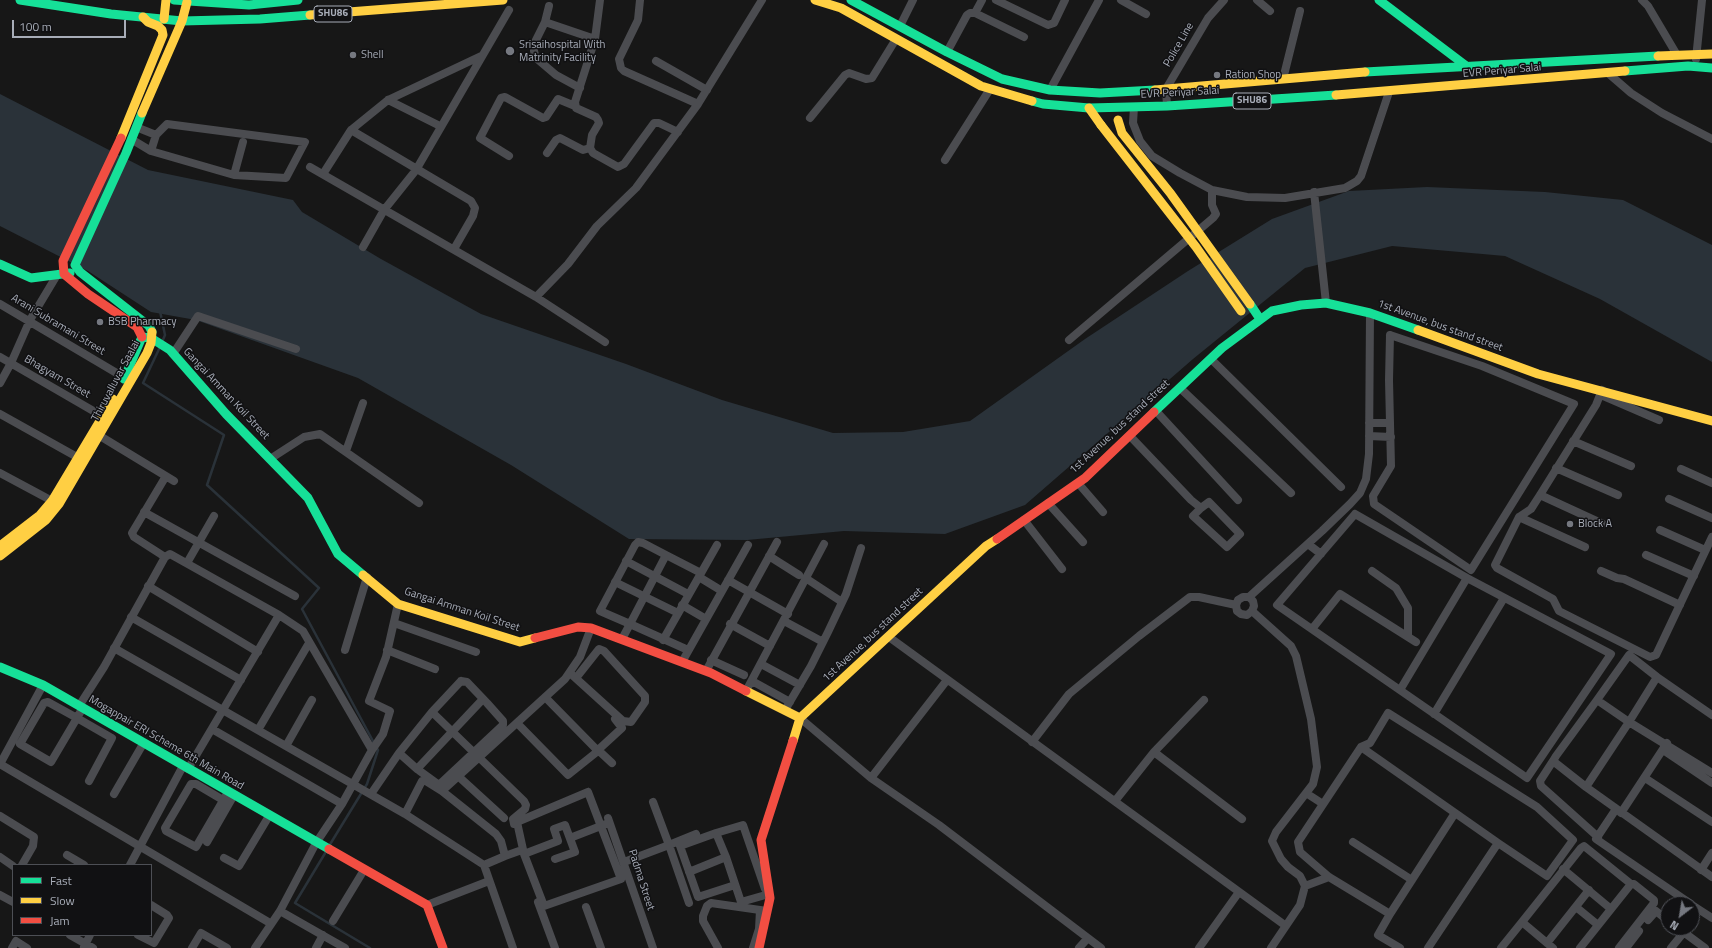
<!DOCTYPE html>
<html>
<head>
<meta charset="utf-8">
<style>
  body { margin:0 }
  #map { position:relative; width:1712px; height:948px; overflow:hidden; background:#171717; font-family:"Titillium Web",sans-serif }
  canvas { display:block }
  .legend { position:absolute; left:12px; top:864px; width:140px; height:72px; box-sizing:border-box; background:#111113; border:1px solid #4d4f55; margin:0; padding:5px 7px; list-style:none; font-size:12px; color:#a8adb8 }
  .legend li { display:flex; align-items:center; gap:8px; height:20px }
  .legend b { width:20px; border:1px solid #4d4f55 }
  .north { position:absolute; left:1660px; top:896px; width:40px; height:40px; box-sizing:border-box; background:#111113; border:1px solid #4d4f55; border-radius:50%; rotate:211deg; font-size:11px; font-weight:700; line-height:16px; text-align:center; color:#a8adb8 }
  .north::after { content:''; display:block; margin:auto; width:14px; height:18px; background:#757880; clip-path:polygon(50% 0,100% 100%,50% 72%,0 100%) }
  .scale { position:absolute; left:12px; top:20px; width:114px; height:18px; box-sizing:border-box; border:2px solid #a8adb8; border-top:0; padding-left:5px; font-size:12px; line-height:14px; white-space:nowrap; color:#a8adb8; -webkit-text-stroke:3px #111113; paint-order:stroke }
</style>
</head>
<body>
<div id="map">
<canvas width="1712" height="948"></canvas>
<ul class="legend">
<li><b style="height:5px;background:#16e098"></b>Fast</li>
<li><b style="height:5px;background:#ffcf43"></b>Slow</li>
<li><b style="height:5px;background:#f24e42"></b>Jam</li>
</ul>
<div class="north">N</div>
<div class="scale">100 m</div>
</div>
<script>
const g = document.querySelector('canvas').getContext('2d');
g.lineJoin = 'round';
function fillPath(path, color) { g.fillStyle = color; g.fill(path, 'evenodd'); }
const shape = rows => new Path2D(rows.map(r => 'M' + r).join(''));
function stroke(path, color, width, dash) { g.strokeStyle = color; g.lineWidth = width; g.lineCap = dash ? 'butt' : 'round'; g.setLineDash(dash || []); g.stroke(path); }
function write(font, color, halo, rows, align = 'center') {
  g.font = font + ' "Titillium Web",sans-serif'; g.lineWidth = 3; g.setLineDash([]); g.textBaseline = 'middle'; g.strokeStyle = halo; g.fillStyle = color; for (const [text, x, y, turn = 0] of rows) {
    g.save(); g.translate(x, y); g.rotate((+turn || 0) * Math.PI / 180); g.textAlign = isNaN(turn) ? turn : align; if (halo) g.strokeText(text, 0, 0); g.fillText(text, 0, 0); g.restore();
  }
}
fillPath(shape([
  [0,94,148,170,293,200,302,212,381,259,481,314,626,364,722,400,833,433,903,432,970,421,1085,339,1188,271,1272,219,1349,191,1427,187,1545,192,1623,200,1712,245,1712,362,1600,299,1505,256,1392,246,1305,268,1193,359,1025,505,945,534,844,531,747,540,629,539,511,465,358,378,196,320,151,312,88,271,0,226]
]), '#2a3239');
stroke(shape([
  [160,311,165,335,162,342],
  [160,347,143,383,224,435,207,485,319,588,302,609,374,743],
  [329,846,367,784,378,750,376,747],
  [327,850,295,903,370,948]
]), '#2a3239', 2.5);
stroke(shape([
  [600,0,595,39,575,102,576,108,596,117,598,120,599,123,592,135,590,148,593,153,618,167,624,164,654,123,659,123,678,132],
  [640,0,638,20,619,59,621,68,624,71,698,104],
  [996,0,1048,25,1054,23,1065,0],
  [1121,0,1146,14],
  [1257,0,1270,11],
  [1642,0,1648,6,1677,55],
  [549,6,545,22,534,44,534,51,536,58,556,75,580,88],
  [975,13,982,0],
  [545,22,595,39],
  [900,26,913,0],
  [947,52,967,15,970,13,975,13,1024,37],
  [1696,59,1702,0],
  [656,61,707,90],
  [1609,74,1631,93,1662,113,1712,139],
  [1283,79,1300,11],
  [1050,90,1099,0],
  [388,100,440,126],
  [1167,106,1166,89,1208,18,1224,0],
  [1134,107,1133,123,1140,141,1152,156,1180,173,1212,190,1247,197,1285,198,1345,188,1357,181,1361,176,1389,92],
  [810,118,845,75,849,73,866,79,872,78,896,39],
  [351,130,471,201,475,208,473,216,454,249],
  [131,139,151,151,234,175,286,178,305,142,167,124,156,135,136,127],
  [151,151,156,135],
  [547,153,556,140,560,138,583,150,590,148],
  [509,156,480,138,501,98,505,97,543,118,546,117,558,99,575,106],
  [945,160,990,89],
  [310,167,536,297,605,342],
  [323,174,351,130,388,100,481,56],
  [234,175,243,142],
  [1314,192,1326,303],
  [363,247,384,210,416,170,509,10],
  [536,297,568,264,597,226,636,188,698,104,762,0],
  [0,304,125,378],
  [1390,335,1482,366,1574,404,1471,570,1374,504,1373,496,1391,466,1389,380,1390,335],
  [1069,340,1213,218,1216,214,1212,205,1212,190],
  [173,354,198,316,296,349],
  [0,357,102,416],
  [1211,359,1341,487],
  [0,383,11,363,30,320,57,275],
  [1180,388,1291,493],
  [1602,390,1596,405,1540,495,1531,509,1519,517,1495,565,1497,568,1553,599,1559,611,1650,657,1656,655,1712,537],
  [1601,395,1659,420],
  [1156,411,1238,500],
  [0,414,77,457],
  [1369,423,1390,423],
  [100,436,174,481],
  [1130,436,1191,500,1201,508,1209,502,1240,534,1227,547,1193,516,1201,508],
  [1369,436,1391,437],
  [1573,441,1631,466],
  [346,451,363,403],
  [270,459,304,437,320,434,419,503],
  [1556,468,1618,495],
  [1681,469,1712,483],
  [0,473,56,503],
  [1078,483,1103,512],
  [1540,495,1603,524],
  [1669,499,1712,518],
  [1048,503,1083,542],
  [144,512,295,596],
  [1355,514,1467,578,1611,654,1527,778,1277,605,1355,514],
  [1519,517,1585,547],
  [1024,520,1062,569],
  [1660,530,1705,550],
  [1308,544,1321,554],
  [666,555,701,573],
  [1646,555,1694,576],
  [769,556,799,575],
  [165,557,134,537,132,533,166,476],
  [626,561,688,594],
  [187,563,214,516],
  [1372,571,1396,588,1408,608,1408,636],
  [1601,571,1617,578,1624,579,1680,605],
  [699,577,722,591],
  [807,579,842,602],
  [728,580,788,614],
  [615,582,678,613],
  [148,586,258,652],
  [1249,597,1253,601,1254,606,1252,611,1247,615,1241,614,1237,611,1236,605,1238,600,1243,597,1249,597,1322,531,1350,504,1360,493,1366,479,1369,454,1370,313],
  [682,605,706,619],
  [1252,611,1291,646,1296,656,1311,719,1317,767,1313,784,1276,832,1272,841,1281,859,1288,867,1300,876,1305,886,1300,905,1271,948],
  [131,617,241,680],
  [784,621,823,642],
  [394,623,476,652],
  [730,624,770,646],
  [1312,629,1340,594,1416,642],
  [889,637,1286,926],
  [622,639,630,624,600,611,635,545,638,542,643,543,666,555,630,624,688,650],
  [663,640,717,545],
  [114,648,405,814,484,865,513,948],
  [345,650,367,577],
  [387,650,435,669],
  [711,660,744,675],
  [682,662,748,545],
  [761,664,800,685],
  [706,671,777,542],
  [570,673,623,721,631,722,645,702,645,696,604,651,599,649,576,678],
  [461,681,467,682,487,703,503,721,503,725,439,785,417,769,399,753,432,712,461,681],
  [752,681,790,702],
  [1400,690,1467,578],
  [746,691,824,544],
  [1597,700,1629,655,1657,677,1712,715],
  [79,706,104,667,165,557,170,554,279,615,303,631,372,750,342,804,316,843,280,911,255,948],
  [82,709,77,718,51,762,20,744,44,703,48,702,77,718,110,737,112,738,89,781],
  [785,710,811,666,828,632,846,594,861,548],
  [432,712,524,801,526,805,525,809,513,819,514,824],
  [1434,714,1504,598],
  [800,718,871,778,939,825,1101,948],
  [517,723,568,775,598,751,545,697],
  [212,729,342,804],
  [258,730,309,643],
  [1032,742,1069,694,1139,636,1190,597,1199,597,1236,605],
  [286,746,312,700],
  [1361,747,1498,843],
  [372,750,383,734,390,711,369,701,386,657,398,604],
  [1663,750,1712,783],
  [1154,752,1242,819],
  [1553,761,1540,781,1541,786,1598,837],
  [612,763,598,750,622,728,615,719],
  [0,764,270,923],
  [0,764,43,685],
  [188,769,279,615],
  [417,769,483,699],
  [1712,773,1629,722,1586,787,1712,877],
  [458,776,504,818],
  [871,778,947,680],
  [1645,778,1712,822],
  [1586,787,1553,761,1556,756,1597,700,1629,722,1657,677],
  [442,791,496,834,501,841,505,856,484,865],
  [588,792,621,879,544,906,524,854,517,822,588,792],
  [1306,793,1323,804],
  [114,794,143,744],
  [371,794,399,753],
  [223,800,196,784,191,784,165,828,166,831,196,847,228,792],
  [1115,801,1154,752,1204,700],
  [653,802,669,845,696,834],
  [1616,809,1596,839,1691,904],
  [1621,813,1667,743],
  [405,814,422,781,426,781,442,791,565,679,580,657,591,628],
  [0,816,34,837,33,846,22,865],
  [608,818,653,948],
  [716,833,680,846,698,897,735,885],
  [570,838,606,824],
  [207,842,234,795],
  [1353,842,1412,880],
  [524,854,558,841,554,829,565,825,575,852,555,859],
  [67,855,84,865],
  [505,856,519,851],
  [0,857,13,866],
  [224,858,239,866,269,816],
  [624,862,669,845,689,903],
  [130,865,183,766],
  [1563,869,1611,909],
  [1701,870,1712,853],
  [689,872,726,857],
  [1305,886,1329,877],
  [765,889,743,825,716,833,726,857,741,902,769,894],
  [0,895,13,902],
  [538,902,555,948],
  [427,905,489,881],
  [1692,905,1712,918],
  [586,907,601,948],
  [1576,907,1598,925],
  [280,911,345,948],
  [1390,914,1455,813],
  [1648,920,1656,911,1668,921],
  [333,921,364,870],
  [1678,928,1705,948],
  [70,935,93,948],
  [138,935,154,943,169,918,167,915,151,905],
  [1547,943,1589,890],
  [84,947,90,935],
  [12,948,16,941,27,948],
  [192,948,201,933,227,948],
  [316,948,323,935],
  [718,948,703,921,703,916,707,906,711,903,767,911],
  [753,948,759,929,760,910],
  [1079,948,1087,939],
  [1199,948,1239,892],
  [1400,948,1378,935,1390,914,1329,877,1300,852,1298,842,1361,747,1370,743,1388,713,1537,807,1573,840,1547,876,1498,843,1428,948],
  [1501,948,1522,922],
  [1553,948,1522,922,1581,848,1584,846,1631,884],
  [1580,948,1631,884,1634,884,1654,900,1654,903,1619,948],
  [1626,948,1639,931],
  [1671,948,1684,932]
]), '#4b4c50', 8);
stroke(shape([
  [20,0,111,14,182,21,260,19,310,15],
  [174,0,249,5,298,0],
  [851,0,947,52,1002,79,1050,90,1100,93,1155,90],
  [1379,0,1465,65],
  [1625,71,1688,66,1712,68],
  [1365,72,1658,56],
  [1032,101,1043,104,1089,108,1167,106,1336,95],
  [142,113,126,153,75,265,80,272,149,326,152,332],
  [0,264,31,278,70,273],
  [1250,304,1260,319],
  [142,337,151,338,170,350,226,414,308,498,338,554,363,575],
  [124,379,142,337],
  [1154,412,1222,348,1272,311,1301,305,1326,303,1370,313,1418,330],
  [0,667,43,685,329,849]
]), '#16e098', 9);
stroke(shape([
  [815,0,841,8,981,86,1032,101],
  [310,15,503,0],
  [164,19,166,0],
  [1658,56,1712,54],
  [1155,90,1365,72],
  [1336,95,1625,71],
  [1089,108,1101,125],
  [142,113,182,21,187,2],
  [121,138,163,35,162,30,158,26,148,22,143,17],
  [1418,330,1538,374,1712,421],
  [0,546,40,515,52,501,113,399],
  [0,556,46,520,59,504,147,353,151,343,152,332],
  [363,575,398,604,520,642,535,638],
  [746,691,800,718],
  [793,741,800,718,986,546,997,539]
]), '#ffcf43', 9);
stroke(shape([
  [121,138,63,261,64,274,88,294,137,327,142,337],
  [997,539,1085,478,1154,412],
  [535,638,578,627,591,628,711,673,746,691],
  [329,849,427,905,443,948],
  [759,948,770,898,761,840,793,741]
]), '#f24e42', 9);
stroke(shape([
  [1118,120,1122,133,1171,194,1250,304],
  [1101,125,1196,247,1241,311]
]), '#ffcf43', 9);
for (const [x, y, r, color] of [
  [510,51,5,"#757880"],
  [353,55,4,"#757880"],
  [1217,75,4,"#757880"],
  [100,322,4,"#757880"],
  [1570,524,4,"#757880"]
]) { const dot = new Path2D(); dot.arc(x, y, r, 0, 2 * Math.PI); g.fillStyle = color; g.fill(dot); stroke(dot, '#111113', 1.5); }
for (const [x, y, w] of [
  [333,14,38],
  [1252,101,38]
]) { const box = new Path2D(); box.roundRect(x - w / 2, y - 8, w, 16, 3); g.fillStyle = '#111113'; g.fill(box); stroke(box, '#a8adb8', 1); }
write('bold 10px', '#a8adb8', null, [
  ["SHU86",333,14],
  ["SHU86",1252,101]
]);
write('11px', '#a8adb8', '#111113', [
  ["Srisaihospital With",519,45],
  ["Matrinity Facility",519,58],
  ["Shell",361,55],
  ["Ration Shop",1225,75],
  ["BSB Pharmacy",108,322],
  ["Block A",1578,524]
], 'left');
write('11px', '#a8adb8', '#111113', [
  ["Police Line",1179,45,-60],
  ["EVR Periyar Salai",1502,71,-5],
  ["EVR Periyar Salai",1180,93,-3],
  ["Arani Subramani Street",58,325,31],
  ["1st Avenue, bus stand street",1440,326,20],
  ["Bhagyam Street",57,377,30],
  ["Thiruvalluvar Saalai",116,381,-62],
  ["Gangai Amman Koil Street",226,394,47],
  ["1st Avenue, bus stand street",1120,427,-43],
  ["Gangai Amman Koil Street",462,610,18],
  ["1st Avenue, bus stand street",873,635,-43],
  ["Mogappair ERI Scheme 6th Main Road",166,743,30],
  ["Padma Street",641,880,72]
]);
</script>
</body>
</html>
